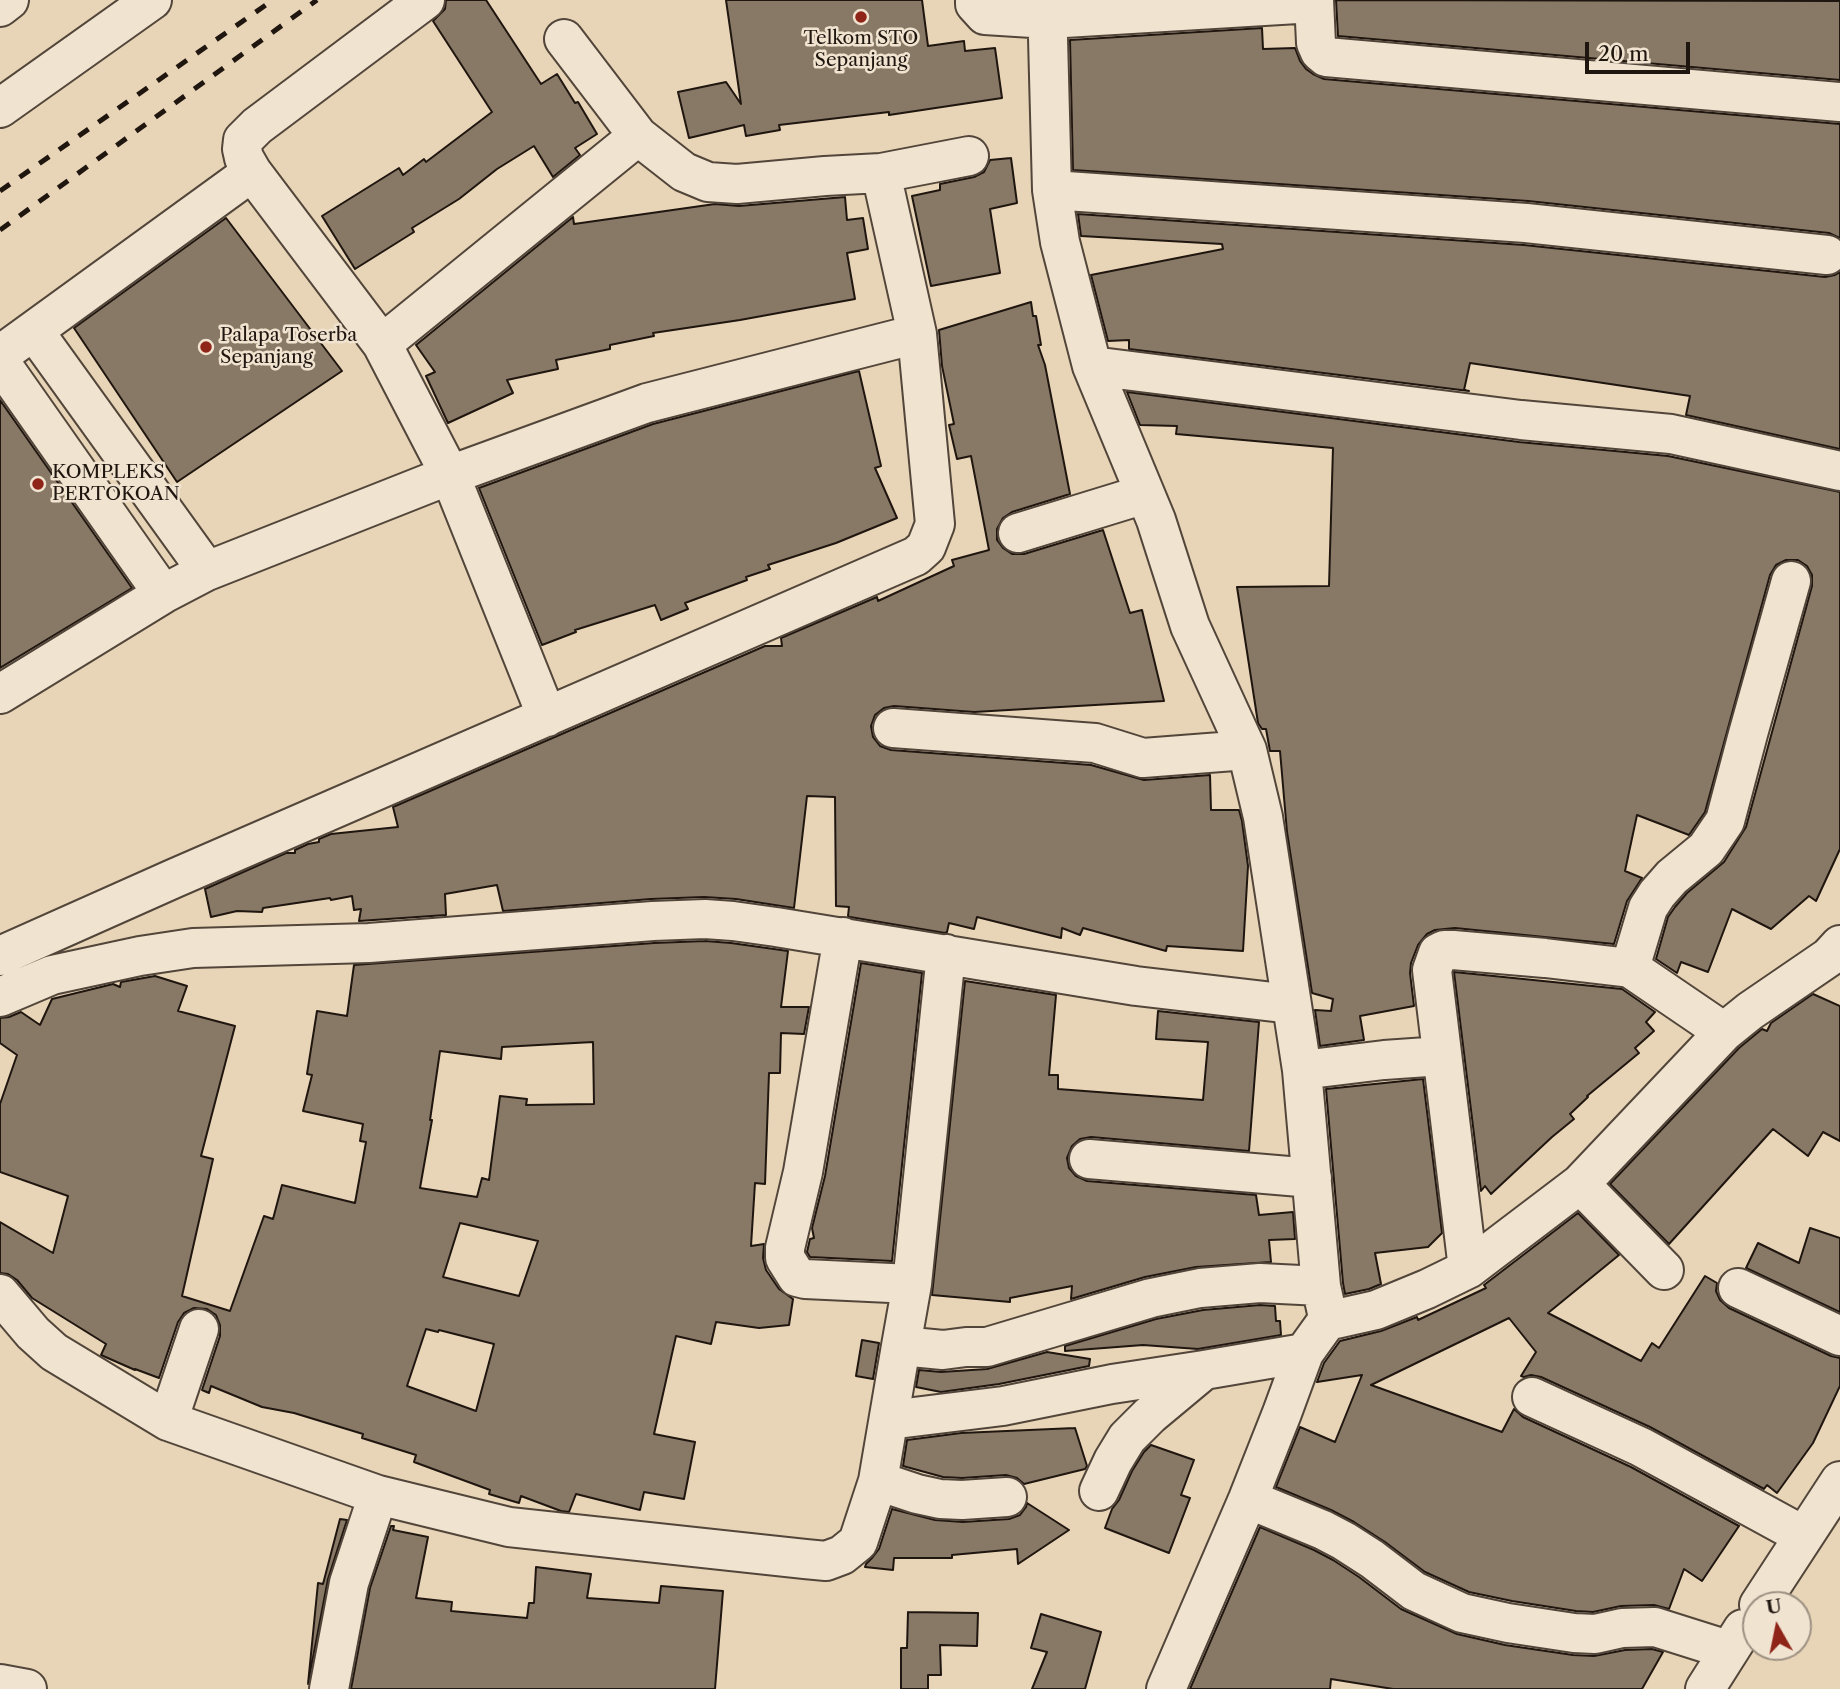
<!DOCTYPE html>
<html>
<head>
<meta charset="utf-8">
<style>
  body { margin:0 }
  #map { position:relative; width:1840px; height:1689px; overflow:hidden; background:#e8d4b6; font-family:"Libre Caslon Text",serif }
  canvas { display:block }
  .north { position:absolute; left:1742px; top:1591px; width:70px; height:70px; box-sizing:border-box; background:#f0e3d0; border:2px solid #9d9183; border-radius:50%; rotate:351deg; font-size:19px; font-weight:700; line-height:28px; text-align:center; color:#201610 }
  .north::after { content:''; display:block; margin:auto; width:24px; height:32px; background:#8f2418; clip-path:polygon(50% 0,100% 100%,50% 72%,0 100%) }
  .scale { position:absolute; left:1585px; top:42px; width:105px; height:32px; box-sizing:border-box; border:4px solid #201610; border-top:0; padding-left:9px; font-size:21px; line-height:24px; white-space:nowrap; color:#201610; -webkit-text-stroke:5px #f0e3d0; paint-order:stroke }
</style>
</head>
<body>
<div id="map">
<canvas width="1840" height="1689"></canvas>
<div class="north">U</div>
<div class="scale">20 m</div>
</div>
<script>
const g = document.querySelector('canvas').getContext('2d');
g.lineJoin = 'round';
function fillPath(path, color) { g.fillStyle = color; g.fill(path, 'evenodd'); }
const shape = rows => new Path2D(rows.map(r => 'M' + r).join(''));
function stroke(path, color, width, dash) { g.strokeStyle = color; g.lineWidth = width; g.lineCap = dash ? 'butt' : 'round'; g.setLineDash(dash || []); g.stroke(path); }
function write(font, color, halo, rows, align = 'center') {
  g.font = font + ' "Libre Caslon Text",serif'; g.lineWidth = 5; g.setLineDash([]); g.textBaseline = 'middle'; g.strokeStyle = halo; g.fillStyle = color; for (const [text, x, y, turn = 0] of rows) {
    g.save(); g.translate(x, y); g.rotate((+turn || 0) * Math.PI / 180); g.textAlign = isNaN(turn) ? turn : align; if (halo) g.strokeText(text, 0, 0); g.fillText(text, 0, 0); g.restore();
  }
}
const building = shape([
  [446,0,486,0,541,84,557,74,575,103,578,102,597,134,575,148,580,155,553,177,534,146,497,169,459,199,412,228,414,232,355,269,322,216,399,168,403,175,424,159,426,162,492,112,433,21,445,9,446,0],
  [726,0,922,0,928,46,964,41,965,51,995,48,1002,98,889,115,889,112,779,125,780,130,746,136,744,125,689,138,678,92,726,82,741,104,726,0],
  [1336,0,1840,1,1840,80,1338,36,1336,0],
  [1262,28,1263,49,1295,48,1300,61,1306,69,1313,74,1324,79,1840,124,1840,238,1829,233,1528,201,1073,170,1070,40,1262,28],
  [1011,158,1017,203,990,209,1000,273,931,286,912,196,940,190,940,184,974,177,984,172,990,160,1011,158],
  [845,197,847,220,863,218,868,249,847,253,855,299,740,320,653,333,654,336,610,345,610,349,556,360,558,369,507,380,513,393,448,423,426,376,435,372,416,345,573,217,574,224,715,204,739,206,845,197],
  [1078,214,1524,245,1825,277,1835,275,1840,272,1840,449,1686,415,1690,396,1470,363,1464,390,1469,391,1129,349,1129,340,1108,341,1091,275,1223,249,1222,244,1081,236,1078,214],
  [226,218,342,371,177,482,74,328,226,218],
  [1031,302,1033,316,1036,316,1041,345,1038,345,1045,365,1070,494,1012,512,1003,518,997,529,997,540,1003,548,1012,554,1024,554,1103,530,1130,613,1142,610,1164,701,974,712,894,706,884,708,875,715,871,726,873,737,880,746,891,750,1091,765,1144,780,1210,775,1211,810,1239,810,1242,821,1248,866,1243,951,1167,946,1166,951,1083,928,1080,935,1062,928,1061,938,977,917,974,929,949,923,947,932,945,933,850,917,848,916,849,907,836,906,835,797,807,796,794,908,736,899,704,897,651,899,503,911,497,885,445,894,446,915,359,921,361,909,354,910,352,896,331,900,330,898,263,908,262,912,237,911,211,917,205,889,286,853,295,853,295,850,308,844,319,842,319,839,331,834,398,827,393,807,765,646,782,646,781,638,877,597,878,601,954,566,952,560,989,550,971,456,957,459,949,425,954,424,942,366,939,330,1031,302],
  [859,371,881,466,875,468,897,518,836,543,768,565,770,569,746,577,747,580,685,603,688,609,661,620,655,605,575,630,576,632,542,645,479,488,653,424,859,371],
  [1127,392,1519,442,1668,456,1840,492,1840,849,1816,901,1809,896,1771,929,1732,909,1708,972,1681,962,1677,973,1656,959,1668,917,1675,907,1687,893,1724,862,1746,827,1812,586,1812,575,1807,566,1798,560,1786,560,1776,565,1770,575,1705,812,1689,835,1637,815,1625,871,1642,878,1627,901,1614,944,1455,928,1435,930,1427,934,1418,945,1411,963,1410,973,1414,1006,1360,1016,1364,1040,1320,1046,1315,1010,1331,1011,1333,999,1312,993,1287,832,1280,751,1270,751,1266,729,1262,729,1258,723,1237,587,1329,586,1333,448,1176,434,1177,426,1140,425,1127,392],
  [0,400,132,588,0,668,0,400],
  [705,941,731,943,788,951,781,1007,809,1007,804,1034,781,1033,780,1073,769,1073,765,1184,755,1183,751,1246,764,1244,763,1258,766,1270,779,1289,793,1299,789,1325,759,1328,716,1322,711,1344,676,1336,654,1434,695,1442,684,1499,644,1492,640,1510,576,1494,569,1512,561,1511,521,1496,519,1503,489,1494,490,1490,414,1462,416,1455,362,1438,363,1434,294,1413,262,1407,211,1386,209,1393,202,1390,220,1336,220,1325,216,1315,207,1309,194,1308,184,1313,178,1322,159,1378,135,1369,135,1370,101,1355,106,1344,32,1298,17,1280,8,1274,0,1273,0,1222,53,1253,68,1196,0,1172,0,1104,17,1055,0,1043,0,1018,9,1017,21,1012,40,1025,52,999,113,984,120,987,121,982,155,976,187,986,178,1011,235,1026,201,1156,213,1159,182,1296,230,1311,264,1216,273,1219,282,1185,355,1203,366,1142,360,1141,363,1124,303,1111,312,1075,307,1074,317,1011,347,1016,354,965,654,943,705,941],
  [593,1042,594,1104,526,1105,527,1099,500,1096,489,1180,482,1178,477,1197,420,1188,432,1120,430,1120,440,1051,501,1059,502,1047,593,1042],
  [460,1223,538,1241,519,1296,443,1277,460,1223],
  [426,1329,438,1332,439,1330,494,1344,476,1411,407,1386,426,1329],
  [861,963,922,973,892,1261,810,1257,807,1252,810,1239,814,1238,812,1228,825,1176,861,963],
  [1454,972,1622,989,1655,1012,1646,1022,1654,1031,1635,1048,1639,1053,1587,1096,1588,1097,1570,1114,1574,1119,1552,1137,1491,1194,1485,1186,1481,1191,1454,972],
  [965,981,1056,995,1049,1075,1058,1075,1058,1089,1203,1100,1208,1042,1156,1039,1158,1011,1259,1022,1249,1151,1091,1137,1080,1139,1072,1146,1067,1158,1069,1168,1076,1176,1087,1181,1256,1195,1259,1215,1293,1212,1295,1239,1269,1240,1271,1262,1196,1267,1145,1277,1071,1299,1072,1286,1010,1298,1010,1302,932,1295,965,981],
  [1813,994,1840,1006,1840,1141,1823,1132,1808,1156,1773,1129,1669,1244,1610,1184,1739,1048,1762,1029,1767,1031,1771,1023,1813,994],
  [1423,1079,1442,1233,1428,1247,1375,1253,1381,1284,1369,1289,1345,1294,1343,1283,1326,1089,1423,1079],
  [1578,1213,1619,1255,1548,1313,1641,1361,1652,1343,1659,1348,1705,1276,1717,1283,1716,1291,1720,1300,1729,1308,1831,1356,1840,1358,1840,1386,1813,1443,1777,1493,1767,1485,1764,1489,1650,1427,1541,1377,1531,1375,1524,1377,1521,1376,1536,1352,1509,1318,1371,1385,1502,1432,1514,1409,1523,1417,1631,1467,1739,1526,1702,1581,1684,1569,1669,1609,1654,1605,1621,1606,1593,1612,1576,1611,1512,1601,1469,1592,1425,1572,1385,1542,1354,1522,1331,1510,1276,1487,1300,1427,1335,1442,1362,1375,1317,1382,1324,1363,1340,1341,1381,1331,1417,1317,1418,1320,1486,1288,1484,1285,1578,1213],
  [1810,1228,1840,1238,1840,1312,1746,1268,1758,1243,1799,1263,1810,1228],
  [1260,1305,1275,1306,1276,1321,1280,1321,1281,1335,1198,1349,1143,1345,1065,1351,1065,1346,1156,1319,1203,1310,1260,1305],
  [862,1340,879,1343,873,1379,856,1376,862,1340],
  [1047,1352,1090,1359,1089,1366,999,1384,941,1392,916,1387,919,1370,941,1372,987,1369,1047,1352],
  [1075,1428,1087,1466,1085,1469,1024,1484,1017,1478,1006,1475,962,1478,943,1477,903,1466,907,1440,961,1433,1075,1428],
  [1151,1445,1194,1460,1181,1495,1190,1498,1169,1553,1105,1528,1112,1509,1119,1500,1132,1471,1144,1452,1151,1445],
  [1027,1503,1069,1530,1018,1564,1017,1549,952,1555,952,1558,894,1558,893,1570,865,1567,866,1564,872,1558,879,1549,892,1509,935,1520,963,1522,1009,1519,1020,1515,1026,1507,1027,1503],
  [340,1519,347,1520,328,1579,308,1684,318,1583,323,1584,340,1519],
  [391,1526,394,1526,393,1530,428,1537,416,1598,452,1602,451,1611,527,1618,529,1603,534,1603,536,1567,591,1574,587,1598,659,1603,661,1586,723,1591,715,1689,351,1689,370,1588,391,1526],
  [1260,1527,1314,1550,1333,1560,1359,1577,1401,1609,1457,1634,1505,1645,1573,1655,1594,1656,1625,1650,1652,1649,1663,1652,1642,1689,1393,1689,1331,1679,1330,1689,1190,1689,1260,1527],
  [908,1612,978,1613,977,1646,940,1645,941,1675,928,1675,928,1689,901,1689,901,1648,907,1648,908,1612],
  [1041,1614,1101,1632,1085,1689,1032,1689,1047,1652,1031,1648,1041,1614]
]);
fillPath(building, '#887966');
stroke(building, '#201610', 2);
const minor = shape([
  [425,0,257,126,243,140,242,149,244,158,252,172,382,344,450,475,547,717],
  [975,0,975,4,985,15,1048,19,1314,3],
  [1047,0,1052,190,1060,242,1092,366,1156,520,1190,626,1247,750,1263,817,1302,1070,1321,1286,1327,1313,1327,1321,1304,1353,1282,1413,1248,1499,1166,1689],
  [1314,0,1316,43,1320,52,1326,57,1840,102],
  [0,7,9,0],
  [564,39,638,136,684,172,708,182,737,184,825,176,881,173,969,156],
  [0,108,152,0],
  [1052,190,1526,223,1827,255],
  [34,331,207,571],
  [382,344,638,136],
  [0,355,252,172],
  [0,362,163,594],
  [1092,366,1521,420,1671,434,1840,471],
  [1018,533,1145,494],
  [0,694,163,594,207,571,450,475,647,403,917,334],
  [893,728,1095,743,1143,758,1247,750],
  [843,937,803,1172,785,1248,785,1258,797,1277,805,1279,912,1284],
  [0,956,175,878,916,556,926,547,935,524,917,334,881,173],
  [1630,968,1648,908,1657,894,1672,877,1706,849,1725,821,1748,734,1791,581],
  [0,997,52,975,140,956,193,948,369,943,653,921,705,919,733,921,776,927,1136,986,1291,1004],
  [1302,1070,1384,1060,1442,1056],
  [1089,1159,1312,1178],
  [1580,1184,1664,1270],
  [1468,1269,1432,970,1438,953,1444,950,1453,950,1545,958,1630,968,1724,1032],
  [1738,1288,1840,1336],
  [0,1294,33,1333,54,1352,168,1421,378,1495,509,1527,805,1559,826,1561,842,1555,858,1542,878,1481,901,1346,912,1284,946,954],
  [1327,1321,1376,1310,1427,1289,1468,1269,1580,1184,1724,1032,1750,1011,1829,957,1840,945],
  [901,1346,943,1350,966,1347,987,1347,1151,1298,1200,1288,1260,1283,1321,1286],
  [1532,1397,1641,1447,1804,1536],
  [889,1420,1003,1406,1112,1384,1204,1370],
  [168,1421,199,1329],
  [878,1481,917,1494,940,1499,962,1500,1007,1497],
  [1099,1491,1113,1461,1127,1438,1150,1415,1204,1370,1304,1353],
  [1248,1499,1323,1530,1344,1541,1372,1559,1414,1591,1462,1613,1508,1623,1574,1633,1595,1634,1622,1628,1655,1627,1728,1650],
  [1759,1605,1840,1481],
  [0,1684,27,1689],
  [329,1689,349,1583,378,1495],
  [1705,1689,1743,1629]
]);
stroke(minor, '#52463a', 42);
stroke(minor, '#f0e3d0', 38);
stroke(shape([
  [0,191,273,0],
  [0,230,317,0]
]), '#201610', 5, [12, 12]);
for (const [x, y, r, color] of [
  [861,17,7,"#8f2418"],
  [206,347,7,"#8f2418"],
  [38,484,7,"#8f2418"]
]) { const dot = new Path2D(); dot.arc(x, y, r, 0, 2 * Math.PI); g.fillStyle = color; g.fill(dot); stroke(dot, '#f0e3d0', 2.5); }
write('19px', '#201610', '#f0e3d0', [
  ["Telkom STO",861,39,"center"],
  ["Sepanjang",861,61,"center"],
  ["Palapa Toserba",220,336],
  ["Sepanjang",220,358],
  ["KOMPLEKS",52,473],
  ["PERTOKOAN",52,495]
], 'left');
</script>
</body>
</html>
